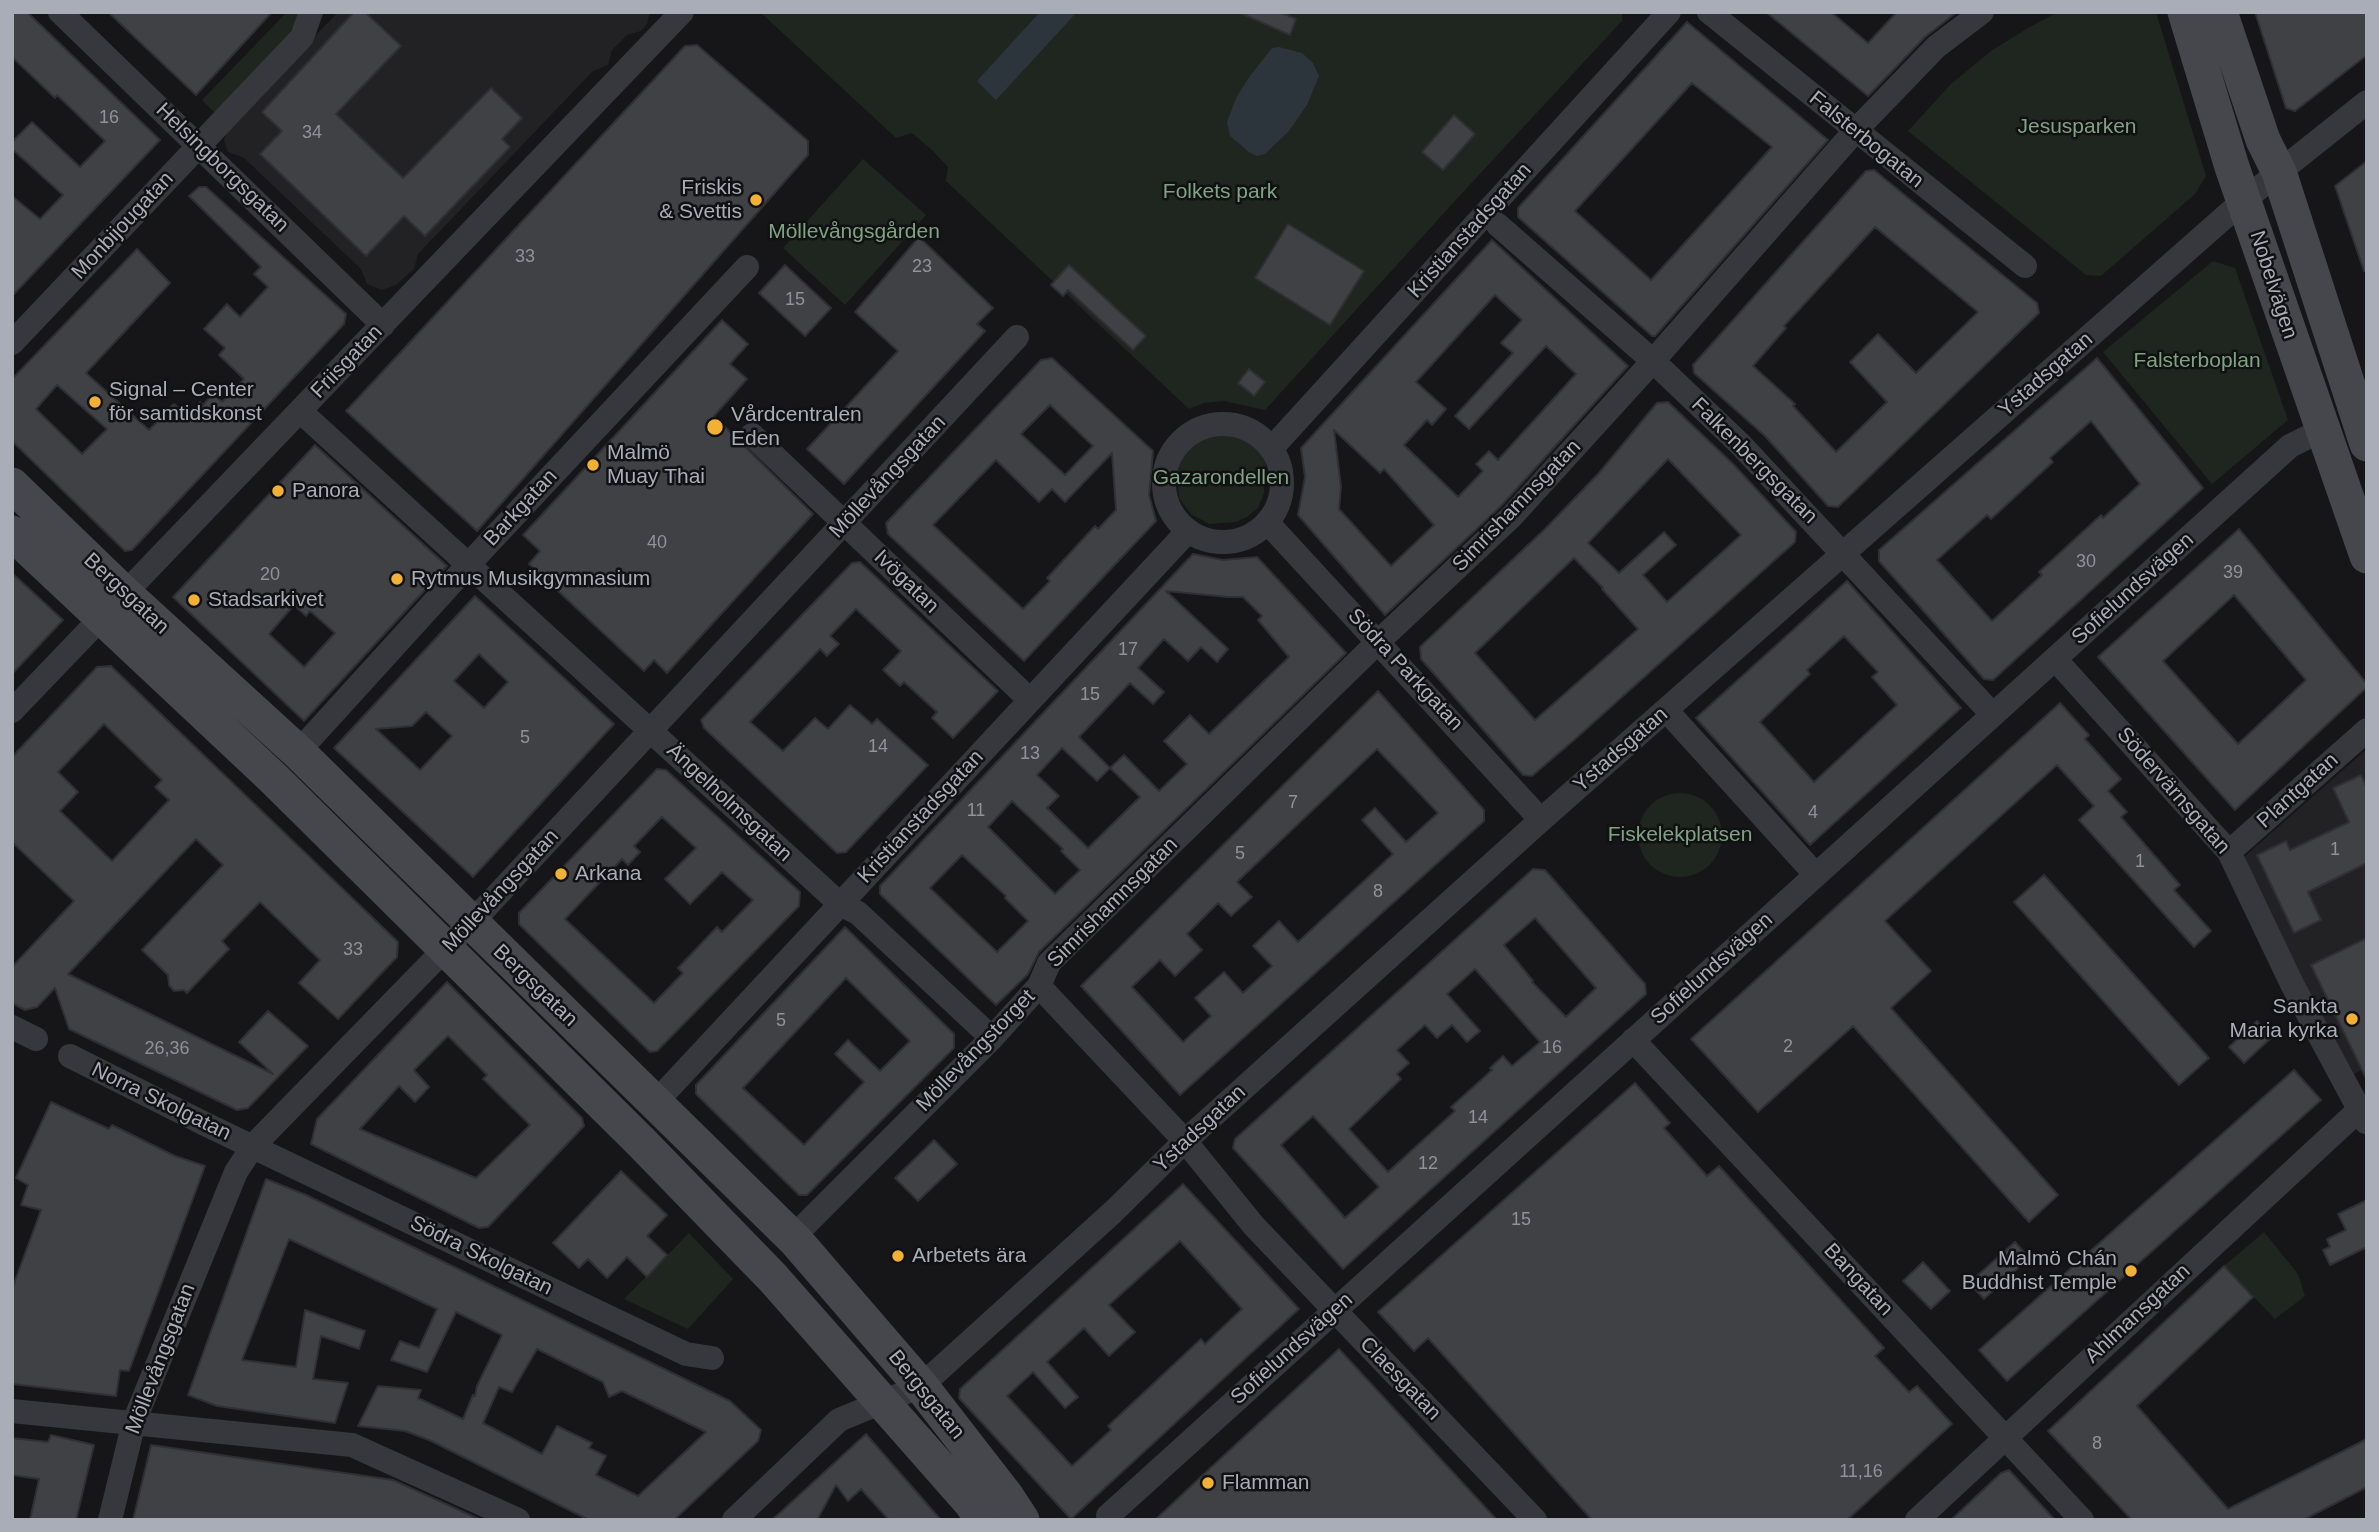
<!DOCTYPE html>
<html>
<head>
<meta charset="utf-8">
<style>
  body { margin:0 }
  #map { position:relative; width:2379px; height:1532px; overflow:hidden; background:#161618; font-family:Helvetica,sans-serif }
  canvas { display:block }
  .frame { position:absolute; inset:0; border:14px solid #a8adb8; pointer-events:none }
</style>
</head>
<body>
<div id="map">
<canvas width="2379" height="1532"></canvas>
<div class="frame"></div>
</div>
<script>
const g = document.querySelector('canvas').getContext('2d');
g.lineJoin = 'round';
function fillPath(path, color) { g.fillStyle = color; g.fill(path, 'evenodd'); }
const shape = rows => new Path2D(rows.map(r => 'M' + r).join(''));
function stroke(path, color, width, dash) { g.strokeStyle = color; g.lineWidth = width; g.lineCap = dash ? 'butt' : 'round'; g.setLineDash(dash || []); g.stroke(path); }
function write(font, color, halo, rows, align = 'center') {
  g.font = font + ' Helvetica,sans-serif'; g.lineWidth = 5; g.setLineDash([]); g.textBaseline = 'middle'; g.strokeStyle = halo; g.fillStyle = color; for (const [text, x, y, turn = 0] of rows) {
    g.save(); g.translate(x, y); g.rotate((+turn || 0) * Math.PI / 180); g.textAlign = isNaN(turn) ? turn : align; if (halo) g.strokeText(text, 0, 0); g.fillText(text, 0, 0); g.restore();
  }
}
fillPath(shape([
  [338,12,650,12,647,24,641,31,627,35,612,50,608,65,593,71,418,254,414,269,396,285,382,290,367,284,361,269,244,158,228,152,224,140,229,127],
  [2367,749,2367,1067,2354,1074,2301,977,2244,857]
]), '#222225');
fillPath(shape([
  [287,12,302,12,298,23,215,113,202,100],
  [760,12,1622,12,1622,21,1464,191,1265,410,1224,401,1204,403,1189,409,946,181,948,167,932,150,912,133,896,138],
  [2058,12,2156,12,2206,176,2195,194,2101,276,2086,275,1908,131,1951,84,1991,51,2028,28],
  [863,159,926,215,845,305,783,248],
  [2213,261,2235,268,2288,420,2212,484,2103,352],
  [1225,432,1243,437,1254,446,1263,458,1266,465,1264,468,1264,493,1258,508,1247,517,1236,522,1209,524,1191,514,1179,498,1177,467,1183,451,1190,443,1205,435,1224,434],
  '1638 835a42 42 0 1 1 84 0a42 42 0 1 1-84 0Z',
  [2264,1232,2298,1274,2305,1296,2275,1319,2224,1266],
  [689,1233,733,1279,688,1329,624,1299]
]), '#1e261f');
fillPath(shape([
  [1040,12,1077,12,996,100,977,81],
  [1279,47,1302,53,1313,63,1319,76,1307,105,1289,131,1265,154,1257,156,1249,152,1230,136,1227,122,1237,96,1250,76,1272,48]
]), '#2c353c');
const building = shape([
  [12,12,27,12,160,140,12,296,12,196,40,219,63,195,12,149,12,142,32,122,80,167,105,141,57,95,55,98,12,57,12,12],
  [108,12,272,12,196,95,108,12],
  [354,12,365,12,401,46,336,114,403,178,491,88,522,118,502,139,510,147,425,236,404,216,366,256,260,154,282,131,262,112,354,12],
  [1238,12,1280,12,1296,19,1290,35,1238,12],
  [1766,12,1831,12,1868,43,1897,12,1957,12,1925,37,1868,96,1766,12],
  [2255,12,2367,12,2367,55,2295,111,2286,108,2255,12],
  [1687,22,1828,140,1655,336,1652,336,1518,217,1518,208,1687,22],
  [1692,83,1772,147,1651,280,1575,211,1692,83],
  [697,45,808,141,808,155,477,531,346,411,685,46,697,45],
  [1454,115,1475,134,1443,170,1422,152,1454,115],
  [2367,161,2367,271,2364,271,2335,186,2367,161],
  [1874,170,2037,303,2039,313,1838,507,1828,506,1765,436,1694,373,1693,365,1866,171,1874,170],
  [1875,227,1978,312,1916,373,1878,334,1850,362,1887,402,1836,452,1793,406,1795,404,1753,366,1786,328,1784,326,1875,227],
  [199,187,206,187,346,314,344,324,132,550,125,551,12,441,12,379,137,249,170,283,86,373,149,430,174,404,188,416,200,402,203,405,213,394,222,402,244,379,219,355,225,348,204,329,227,304,240,317,268,287,254,274,261,267,189,196,199,187],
  [57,385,107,429,82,454,36,409,57,385],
  [1288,224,1364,271,1330,325,1255,278,1288,224],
  [919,237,993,308,977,324,985,331,844,484,807,449,898,351,855,312,919,237],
  [1492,240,1628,366,1501,506,1385,615,1298,515,1305,477,1301,448,1492,240],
  [1495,295,1522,320,1501,343,1513,353,1455,416,1469,429,1546,346,1576,374,1498,460,1489,451,1476,464,1483,471,1458,497,1404,445,1427,420,1432,425,1446,409,1416,382,1495,295],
  [1334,430,1380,473,1384,469,1434,525,1391,566,1339,509,1341,487,1334,430],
  [785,265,831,308,805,336,759,293,785,265],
  [1069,265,1146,336,1133,350,1068,290,1063,296,1051,285,1069,265],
  [722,320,748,344,730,364,747,379,714,416,813,514,667,673,654,660,644,671,529,564,540,551,523,535,722,320],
  [1052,358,1153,451,1149,495,1156,521,1024,661,888,534,886,523,1041,360,1052,358],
  [1050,405,1093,446,1065,475,1021,434,1050,405],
  [1112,453,1116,510,1098,529,1095,526,1047,578,1050,581,1023,609,933,525,996,460,1039,502,1052,489,1065,502,1112,453],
  [2097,358,2203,488,1993,680,1984,679,1879,561,1879,550,2097,358],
  [2091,421,2140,484,2103,518,2101,515,2039,572,2042,575,1992,621,1937,560,1987,515,1991,519,2053,462,2050,458,2091,421],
  [1249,369,1265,382,1254,396,1238,383,1249,369],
  [1668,402,1734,465,1796,532,1795,542,1574,740,1532,776,1523,775,1421,659,1420,647,1545,529,1599,473,1657,403,1668,402],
  [1668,459,1741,535,1667,602,1643,575,1676,545,1664,532,1619,573,1588,543,1668,459],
  [1574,558,1603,588,1602,589,1638,629,1535,720,1475,653,1574,558],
  [315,445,447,566,304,721,173,597,315,445],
  [294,605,306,616,310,611,335,633,304,667,269,634,294,605],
  [2239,529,2367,684,2367,687,2235,810,2098,657,2239,529],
  [2234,595,2306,680,2238,744,2163,661,2234,595],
  [1193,554,1223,560,1257,557,1346,653,1039,952,1028,974,996,1005,880,894,880,886,1193,554],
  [1166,591,1228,597,1243,597,1262,616,1258,620,1289,657,1209,734,1190,715,1164,741,1187,764,1159,791,1124,755,1110,768,1079,737,1130,683,1153,704,1164,692,1138,668,1164,639,1188,661,1201,647,1217,662,1228,649,1166,591],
  [1062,748,1097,781,1110,768,1140,797,1088,848,1047,808,1059,796,1037,775,1062,748],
  [1012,801,1063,849,1061,851,1080,870,1055,894,988,827,1012,801],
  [962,855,1006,896,1005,898,1028,921,997,952,930,888,962,855],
  [860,562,998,691,953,738,932,718,937,712,904,682,900,686,883,670,901,651,856,609,830,636,839,644,827,656,820,649,750,722,783,751,815,718,828,729,850,705,872,724,877,719,928,765,846,852,837,853,704,728,701,720,852,563,860,562],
  [12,573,63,620,12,674,12,573],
  [1847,581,1961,708,1810,845,1696,718,1847,581],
  [1844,636,1878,672,1872,677,1897,705,1814,782,1760,722,1810,674,1807,670,1844,636],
  [475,596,614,724,473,877,334,748,475,596],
  [479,654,508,682,484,708,454,681,479,654],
  [426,712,452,736,420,770,376,729,412,726,426,712],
  [111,666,398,942,397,957,338,1019,299,983,320,960,260,902,222,941,229,949,187,993,184,990,174,991,169,985,168,975,142,950,223,865,196,839,68,974,273,1074,239,1042,268,1011,308,1046,248,1108,237,1110,69,1029,55,988,37,1007,25,1010,12,1003,12,967,74,901,12,842,12,757,97,667,111,666],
  [104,724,162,780,155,787,169,800,112,861,60,811,78,792,58,772,104,724],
  [1378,691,1484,810,1484,821,1180,1095,1081,986,1378,691],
  [1377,749,1438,813,1406,842,1375,808,1362,820,1393,854,1298,942,1279,921,1253,946,1272,966,1243,993,1224,972,1195,998,1211,1016,1183,1042,1132,987,1160,960,1175,976,1202,950,1187,934,1218,903,1231,916,1252,897,1237,882,1377,749],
  [2060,703,2089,735,2085,739,2121,779,2108,791,2127,812,2121,817,2180,885,2174,890,2211,931,2194,947,2079,820,2094,806,2057,765,1885,921,1931,971,1891,1008,2058,1195,2029,1222,1853,1026,1758,1112,1691,1039,2060,703],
  [657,769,666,770,800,892,799,906,657,1051,650,1052,519,924,519,913,657,769],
  [662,817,696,848,665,879,690,904,722,872,753,900,722,932,717,927,678,968,683,973,654,1003,565,919,622,859,628,865,640,852,634,846,662,817],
  [2361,775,2367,788,2367,863,2308,892,2321,920,2294,933,2257,855,2286,841,2290,850,2349,822,2333,788,2361,775],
  [1533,869,1545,870,1645,984,1646,994,1343,1269,1233,1148,1235,1139,1533,869],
  [1535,918,1596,988,1566,1017,1532,982,1533,981,1504,945,1535,918],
  [1475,969,1540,1042,1512,1066,1503,1056,1490,1068,1492,1070,1451,1107,1455,1111,1388,1172,1349,1129,1401,1079,1397,1074,1409,1063,1397,1050,1425,1025,1437,1038,1452,1025,1467,1042,1480,1031,1447,994,1475,969],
  [1313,1116,1379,1187,1345,1218,1281,1145,1313,1116],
  [2044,875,2209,1058,2179,1085,2014,902,2044,875],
  [845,927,954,1034,954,1048,807,1195,799,1195,696,1094,696,1085,845,927],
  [846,978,910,1041,880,1071,848,1040,835,1054,864,1082,804,1145,743,1088,846,978],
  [2367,938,2367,1080,2311,965,2367,938],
  [447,982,582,1118,584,1126,488,1227,479,1228,311,1144,317,1119,447,982],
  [448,1036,487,1075,483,1079,530,1125,476,1178,360,1129,399,1086,415,1102,429,1087,414,1070,448,1036],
  [2257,1021,2272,1037,2244,1063,2229,1047,2257,1021],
  [2294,1070,2321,1100,2007,1381,1979,1350,2294,1070],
  [1635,1083,1670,1123,1664,1128,1707,1176,1719,1166,1884,1348,1875,1356,1909,1392,1917,1386,1952,1424,1847,1520,1592,1520,1428,1338,1414,1351,1378,1312,1635,1083],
  [51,1102,109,1129,112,1125,175,1156,205,1166,129,1371,120,1370,116,1396,12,1384,12,1289,41,1210,21,1205,28,1185,16,1178,51,1102],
  [934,1140,957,1164,918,1201,895,1178,934,1140],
  [621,1171,667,1215,647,1236,667,1255,647,1277,627,1257,607,1278,588,1259,579,1268,553,1243,621,1171],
  [266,1179,306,1195,730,1401,761,1430,758,1441,674,1520,589,1520,429,1440,405,1431,358,1426,378,1386,421,1390,418,1398,463,1419,473,1395,475,1396,477,1386,502,1335,456,1312,427,1372,391,1360,400,1341,419,1348,437,1309,289,1239,242,1360,296,1367,305,1310,365,1331,359,1349,321,1336,313,1379,348,1383,335,1423,217,1406,188,1395,266,1179],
  [537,1349,603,1382,609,1397,622,1391,706,1432,638,1496,596,1475,606,1456,589,1448,592,1443,557,1426,542,1454,483,1423,499,1387,512,1392,537,1349],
  [1183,1184,1299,1309,1071,1519,959,1398,960,1389,1183,1184],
  [1180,1241,1242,1309,1205,1344,1201,1339,1108,1426,1111,1430,1072,1466,1007,1396,1033,1372,1065,1408,1078,1397,1047,1362,1084,1328,1109,1356,1135,1332,1109,1305,1180,1241],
  [2367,1200,2367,1247,2330,1265,2323,1250,2330,1247,2327,1239,2346,1230,2338,1214,2367,1200],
  [2015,1242,2029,1258,1984,1299,1969,1283,2015,1242],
  [1923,1262,1950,1291,1931,1309,1903,1281,1923,1262],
  [2224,1266,2253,1297,2137,1406,2228,1509,2367,1439,2367,1487,2303,1520,2132,1520,2048,1431,2224,1266],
  [1339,1349,1497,1520,1155,1520,1204,1474,1339,1349],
  [866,1434,941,1520,889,1520,861,1489,848,1501,836,1485,817,1520,772,1520,866,1434],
  [51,1435,94,1445,76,1520,30,1520,39,1479,12,1475,12,1438,48,1442,51,1435],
  [151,1445,393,1480,481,1520,133,1520,151,1445],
  [2009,1470,2055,1520,1951,1520,2001,1473,2009,1470]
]);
fillPath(building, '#404145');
stroke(building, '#303034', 2);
stroke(shape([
  [60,12,383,325],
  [1709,12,2025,266],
  [1498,225,1653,361,1741,445,1993,715],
  [12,343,302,37,311,12],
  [300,411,840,904,858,913,992,1038],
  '1164 483a59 59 0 1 1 118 0a59 59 0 1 1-118 0Z',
  [752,435,1030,700],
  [1271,449,1669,12],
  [1267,522,1541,820],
  [2055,659,2229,852,2292,984,2366,1122],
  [1666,710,1816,875],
  [12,711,682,12],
  [298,752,468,565,747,267],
  [2229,852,2367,730],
  [1039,986,1185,1141,1254,1226,1535,1520],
  [12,1027,36,1039],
  [1633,1040,2082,1520],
  [70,1056,207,1125,686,1354,712,1358],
  [655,1103,1188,531],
  [793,1237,992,1038,1039,986,1049,963,1379,641,1512,516,1653,361,1855,131,1936,47,1982,12],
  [12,1411,352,1445,518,1520],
  [1108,1516,2290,446,2322,430],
  [110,1520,134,1422,236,1172,253,1146,487,906,1017,337],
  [734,1520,839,1420,921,1386,1113,1212,1185,1141,1541,820,2244,200,2367,102],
  [1917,1520,2360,1109]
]), '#37383d', 24);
stroke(shape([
  [2185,12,2232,167,2367,556],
  [2220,12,2263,140,2279,172,2367,444],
  [12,485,125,594,298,752,796,1241,921,1386,1007,1497,1022,1520],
  [12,533,273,778,641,1142,773,1278,972,1504,982,1520]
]), '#45474d', 35);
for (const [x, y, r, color] of [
  [756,200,7,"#f2b134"],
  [95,402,7,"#f2b134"],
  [715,427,9,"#f2b134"],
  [593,465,7,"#f2b134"],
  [278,491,7,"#f2b134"],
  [397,579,7,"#f2b134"],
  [194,600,7,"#f2b134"],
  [561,874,7,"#f2b134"],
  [2352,1019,7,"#f2b134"],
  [898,1256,7,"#f2b134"],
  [2131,1271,7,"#f2b134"],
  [1208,1483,7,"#f2b134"]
]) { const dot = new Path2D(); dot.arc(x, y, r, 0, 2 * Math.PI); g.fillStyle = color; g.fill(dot); stroke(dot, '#111113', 2.5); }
write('18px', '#8e929b', null, [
  ["16",109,118],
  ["34",312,133],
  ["33",525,257],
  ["23",922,267],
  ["15",795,300],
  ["40",657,543],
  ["30",2086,562],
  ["39",2233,573],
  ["20",270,575],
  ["17",1128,650],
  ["15",1090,695],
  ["5",525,738],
  ["14",878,747],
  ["13",1030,754],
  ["7",1293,803],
  ["11",976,811],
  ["4",1813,813],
  ["1",2335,850],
  ["5",1240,854],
  ["1",2140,862],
  ["8",1378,892],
  ["33",353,950],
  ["5",781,1021],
  ["2",1788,1047],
  ["16",1552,1048],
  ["26,36",167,1049],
  ["14",1478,1118],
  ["12",1428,1164],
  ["15",1521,1220],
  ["8",2097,1444],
  ["11,16",1861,1472]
]);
write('21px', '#7fa381', '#111113', [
  ["Jesusparken",2077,127],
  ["Folkets park",1220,192],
  ["Möllevångsgården",854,232],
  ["Falsterboplan",2197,361],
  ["Gazarondellen",1221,478],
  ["Fiskelekplatsen",1680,835]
]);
write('21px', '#a8adb8', '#111113', [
  ["Falsterbogatan",1866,140,39],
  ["Helsingborgsgatan",222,168,44],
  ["Monbijougatan",123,226,-47],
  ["Kristianstadsgatan",1470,231,-48],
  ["Nobelvägen",2273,285,72],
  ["Friisgatan",347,362,-46],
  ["Ystadsgatan",2046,375,-41],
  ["Falkenbergsgatan",1754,461,45],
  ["Möllevångsgatan",888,477,-47],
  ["Simrishamnsgatan",1517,506,-46],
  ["Barkgatan",521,508,-47],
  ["Ivögatan",906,582,44],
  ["Sofielundsvägen",2133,589,-42],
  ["Bergsgatan",126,594,43],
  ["Södra Parkgatan",1405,670,47],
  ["Ystadsgatan",1621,750,-41],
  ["Södervärnsgatan",2173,791,49],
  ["Plantgatan",2298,791,-42],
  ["Ängelholmsgatan",729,803,43],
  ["Kristianstadsgatan",921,817,-47],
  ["Möllevångsgatan",501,891,-47],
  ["Simrishamnsgatan",1113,903,-45],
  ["Sofielundsvägen",1712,969,-42],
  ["Bergsgatan",535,986,44],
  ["Möllevångstorget",976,1051,-46],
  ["Norra Skolgatan",161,1102,26],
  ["Ystadsgatan",1200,1129,-43],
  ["Södra Skolgatan",481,1256,26],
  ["Bangatan",1858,1280,47],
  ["Ahlmansgatan",2138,1314,-43],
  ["Sofielundsvägen",1292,1349,-42],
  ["Möllevångsgatan",161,1359,-69],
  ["Claesgatan",1400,1379,46],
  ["Bergsgatan",926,1395,51]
]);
write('21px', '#a8adb8', '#111113', [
  ["Friskis",742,188,"right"],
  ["& Svettis",742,212,"right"],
  ["Signal – Center",109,390],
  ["för samtidskonst",109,414],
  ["Vårdcentralen",731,415],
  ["Eden",731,439],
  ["Malmö",607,453],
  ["Muay Thai",607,477],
  ["Panora",292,491],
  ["Rytmus Musikgymnasium",411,579],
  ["Stadsarkivet",208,600],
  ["Arkana",575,874],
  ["Sankta",2338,1007,"right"],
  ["Maria kyrka",2338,1031,"right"],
  ["Arbetets ära",912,1256],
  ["Malmö Chán",2117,1259,"right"],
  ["Buddhist Temple",2117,1283,"right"],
  ["Flamman",1222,1483]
], 'left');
</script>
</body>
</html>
